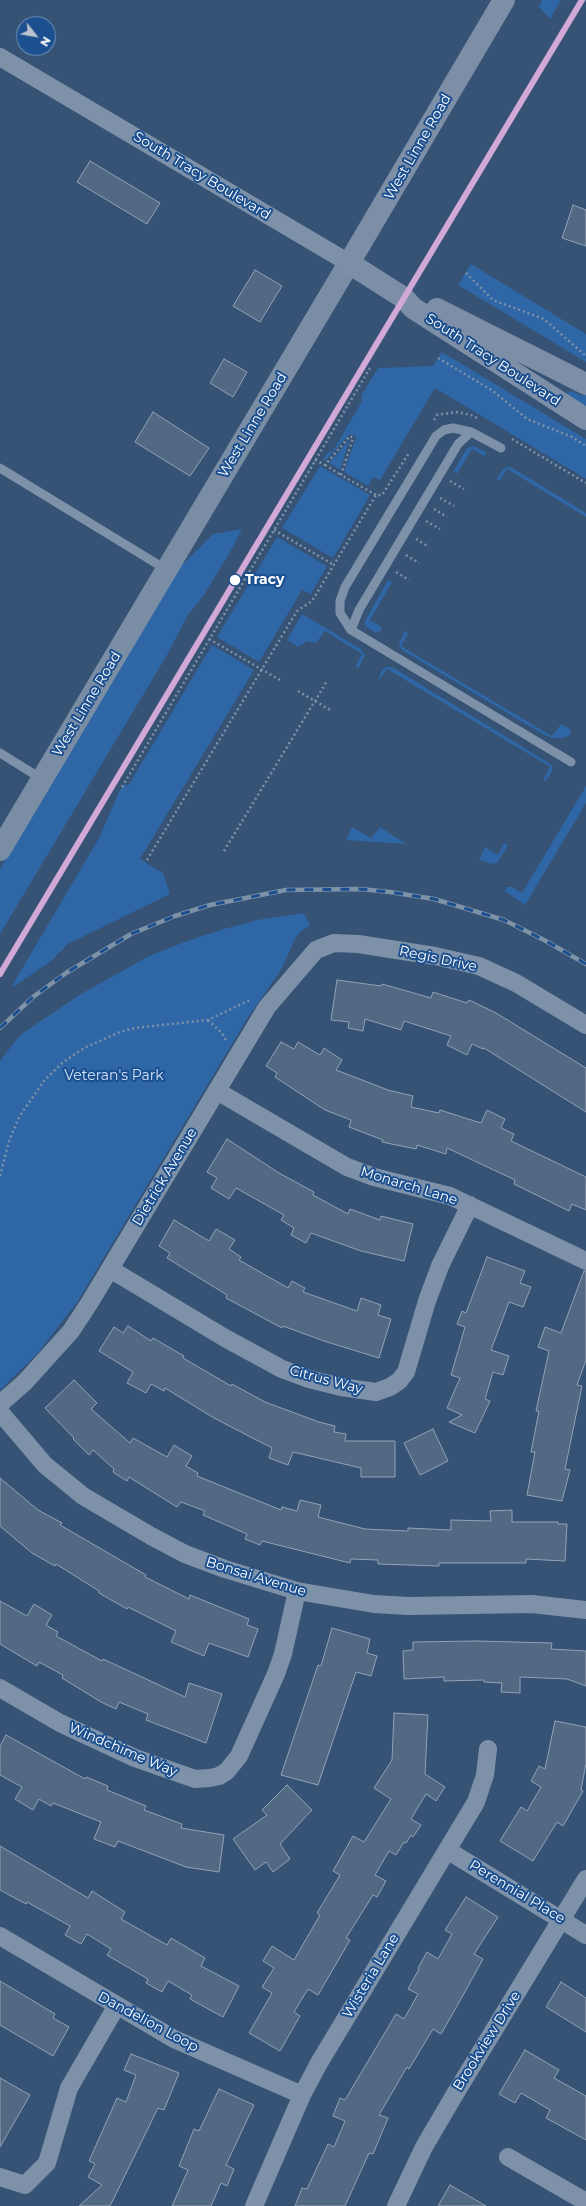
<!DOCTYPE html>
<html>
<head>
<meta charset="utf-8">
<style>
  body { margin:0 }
  #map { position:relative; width:586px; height:2206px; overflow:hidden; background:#365274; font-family:Montserrat,sans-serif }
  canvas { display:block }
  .north { position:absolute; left:16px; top:16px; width:40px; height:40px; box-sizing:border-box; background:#1b4f8f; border:1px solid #7695bc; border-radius:50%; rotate:121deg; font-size:11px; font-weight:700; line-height:16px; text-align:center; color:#fff }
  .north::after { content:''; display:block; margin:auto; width:14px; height:18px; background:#b9c2ce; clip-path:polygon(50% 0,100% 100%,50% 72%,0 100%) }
</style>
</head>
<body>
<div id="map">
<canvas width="586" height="2206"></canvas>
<div class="north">N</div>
</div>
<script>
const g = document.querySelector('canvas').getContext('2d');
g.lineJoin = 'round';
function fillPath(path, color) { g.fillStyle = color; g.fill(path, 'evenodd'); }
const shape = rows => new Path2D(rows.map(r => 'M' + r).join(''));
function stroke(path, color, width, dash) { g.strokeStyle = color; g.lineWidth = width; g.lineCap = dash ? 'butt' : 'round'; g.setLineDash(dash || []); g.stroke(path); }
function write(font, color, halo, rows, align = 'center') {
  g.font = font + ' Montserrat,sans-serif'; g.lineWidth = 4; g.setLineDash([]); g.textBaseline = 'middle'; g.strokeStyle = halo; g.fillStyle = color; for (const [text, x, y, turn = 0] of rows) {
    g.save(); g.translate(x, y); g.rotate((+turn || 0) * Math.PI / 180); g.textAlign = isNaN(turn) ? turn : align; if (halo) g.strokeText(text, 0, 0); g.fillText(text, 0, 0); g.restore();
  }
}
fillPath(shape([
  [542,0,561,0,550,19,539,7],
  [471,264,586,334,586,362,458,285],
  [442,352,586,439,586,479,435,388,380,480,373,477,368,486,344,472,356,437,350,434,325,461,323,460,328,452,333,451,362,401,361,396,378,368,433,366],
  [572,391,581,396,586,393,586,408,566,396,567,393],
  [350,439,340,470,329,463],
  [474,446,486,452,486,455,484,456,472,449,457,474,453,472,467,448],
  [320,466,370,495,333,558,282,528],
  [506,467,511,467,586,513,586,517,507,469,500,480,498,480,497,478,502,471],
  [242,529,233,547,204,595,188,615,167,655,0,934,0,869,180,567,213,534],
  [277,537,327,566,311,594,302,590,259,662,217,637],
  [388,580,392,582,370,620,382,627,380,632,376,633,365,626,365,621],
  [302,614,361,649,365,655,359,667,356,668,356,665,362,654,325,631,316,643,308,641,298,647,287,640],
  [405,631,408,634,401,646,552,736,561,724,570,729,571,732,569,736,562,738,552,738,544,735,402,650,399,646,400,641],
  [212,645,254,670,140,859,163,873,170,894,68,944,50,962,13,987,13,984,99,838,119,792,124,784,128,786],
  [386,667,392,667,549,763,552,766,552,771,547,780,544,781,544,778,550,767,387,669,380,679,378,680,382,670],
  [586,786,586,803,525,905,505,891,507,887,512,887,522,893],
  [352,827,371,838,380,827,406,844,346,840],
  [504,843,508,845,497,863,493,864,479,860,485,847,498,855],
  [304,913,310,926,301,931,295,939,281,970,247,1019,76,1304,37,1354,0,1390,0,1061,20,1035,81,994,149,956,187,941,224,929,257,920]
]), '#2f66a5');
const building = shape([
  [90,161,160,203,147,224,77,182,90,161],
  [573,205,586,210,586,246,562,238,573,205],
  [255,270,282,286,260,322,233,306,255,270],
  [224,359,247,372,233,397,210,383,224,359],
  [153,412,209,448,190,476,135,442,153,412],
  [337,980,381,986,382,984,431,998,433,992,467,1003,469,1000,496,1013,586,1068,586,1112,484,1048,483,1049,472,1044,467,1055,447,1045,451,1036,404,1021,401,1030,365,1019,363,1031,348,1028,349,1022,331,1020,337,980],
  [281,1042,294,1049,298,1042,320,1055,324,1048,342,1060,336,1070,388,1090,413,1096,411,1107,439,1113,440,1110,481,1123,487,1110,505,1119,501,1128,514,1134,511,1141,586,1177,586,1210,572,1204,569,1211,514,1184,515,1180,447,1148,446,1154,417,1145,416,1149,382,1142,383,1140,349,1127,351,1120,325,1110,275,1077,277,1073,266,1066,281,1042],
  [227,1139,279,1173,314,1192,313,1195,348,1214,350,1209,380,1220,381,1216,413,1224,404,1261,361,1251,311,1233,306,1243,291,1235,294,1228,281,1220,284,1215,236,1188,229,1199,211,1188,217,1178,207,1172,227,1139],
  [174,1220,209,1241,216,1229,235,1240,229,1249,241,1257,239,1260,288,1288,292,1281,305,1288,303,1292,357,1311,361,1298,381,1305,378,1315,391,1319,379,1358,324,1341,283,1326,282,1328,226,1298,227,1295,167,1258,170,1253,159,1246,174,1220],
  [487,1257,525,1271,520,1283,531,1287,523,1307,509,1302,491,1350,509,1356,503,1375,493,1372,485,1399,490,1401,475,1433,449,1422,462,1415,447,1408,460,1378,451,1375,465,1327,457,1324,462,1311,466,1313,487,1257],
  [584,1271,586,1271,586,1360,577,1385,582,1386,565,1469,570,1470,562,1501,527,1495,535,1452,531,1452,539,1411,536,1411,549,1351,538,1347,545,1327,561,1333,584,1271],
  [128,1326,151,1341,153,1338,184,1356,183,1358,231,1386,232,1384,265,1402,319,1422,335,1426,334,1432,346,1434,345,1441,395,1441,395,1477,361,1477,361,1468,293,1452,288,1465,269,1458,272,1448,214,1418,165,1388,164,1391,151,1384,146,1393,127,1383,133,1372,99,1351,114,1327,123,1333,128,1326],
  [74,1380,97,1403,91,1409,130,1443,133,1438,167,1457,174,1445,192,1456,186,1466,198,1473,197,1476,281,1510,282,1507,297,1511,300,1500,321,1505,318,1517,365,1529,408,1531,408,1528,451,1530,451,1520,491,1521,490,1511,512,1510,512,1522,558,1522,558,1524,567,1524,565,1561,526,1559,526,1563,439,1563,439,1566,378,1564,378,1560,351,1559,350,1563,262,1541,260,1545,245,1539,247,1534,203,1515,205,1511,181,1502,177,1507,129,1477,127,1481,113,1472,114,1469,93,1450,89,1455,73,1439,74,1438,45,1408,74,1380],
  [433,1429,448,1461,420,1475,404,1443,433,1429],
  [0,1478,38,1510,62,1523,60,1525,146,1575,145,1577,189,1599,190,1595,249,1619,247,1625,258,1629,248,1657,209,1643,204,1656,171,1642,176,1631,128,1607,127,1609,99,1593,99,1591,56,1564,55,1566,32,1553,0,1526,0,1478],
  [0,1601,27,1616,34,1604,52,1615,46,1625,58,1632,56,1636,102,1661,103,1659,185,1697,189,1683,222,1694,206,1743,146,1720,148,1714,119,1702,116,1709,101,1702,62,1678,63,1675,39,1662,37,1666,0,1644,0,1601],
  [332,1628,370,1639,367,1653,377,1656,371,1676,356,1672,318,1785,281,1775,318,1665,321,1666,332,1628],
  [477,1641,552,1643,551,1649,586,1651,586,1686,567,1679,520,1677,520,1693,501,1692,502,1683,484,1682,484,1680,444,1681,444,1677,404,1679,403,1651,413,1650,413,1642,477,1641],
  [394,1713,428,1715,425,1774,445,1787,436,1801,426,1794,411,1819,421,1825,413,1837,411,1835,406,1843,404,1842,396,1855,389,1851,375,1875,386,1881,377,1897,373,1895,346,1938,350,1940,318,1995,308,1989,294,2012,300,2016,280,2051,249,2033,272,1993,262,1987,274,1968,263,1961,272,1946,294,1960,320,1915,317,1913,340,1875,333,1871,353,1836,364,1842,391,1799,374,1788,392,1760,394,1713],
  [555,1721,586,1727,586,1763,581,1790,583,1791,563,1826,557,1822,533,1861,500,1841,521,1807,527,1811,541,1787,531,1781,539,1766,545,1769,555,1721],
  [6,1735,85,1779,86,1777,108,1786,107,1790,146,1806,144,1810,182,1824,181,1828,224,1835,219,1872,186,1867,118,1841,115,1847,94,1839,101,1822,53,1803,51,1806,39,1799,33,1810,15,1799,22,1787,0,1775,0,1746,6,1735],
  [287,1785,312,1810,280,1844,290,1859,273,1872,266,1862,255,1870,233,1839,267,1815,262,1810,287,1785],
  [0,1846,88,1898,92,1891,125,1912,121,1919,167,1945,171,1938,205,1958,201,1966,239,1986,223,2017,190,1999,192,1995,168,1981,162,1992,146,1983,148,1979,107,1955,111,1949,87,1934,81,1944,65,1935,70,1926,27,1902,26,1904,0,1890,0,1846],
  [466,1897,498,1917,474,1954,483,1959,461,1999,441,2034,433,2029,409,2069,407,2067,379,2115,388,2118,373,2154,369,2153,345,2206,295,2206,302,2188,307,2189,328,2144,334,2147,345,2121,333,2116,340,2098,345,2100,396,2014,404,2019,418,1994,408,1989,419,1969,418,1968,427,1952,438,1959,452,1934,445,1930,466,1897],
  [0,1981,55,2014,53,2018,69,2027,53,2056,0,2025,0,1981],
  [561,1982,586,1998,586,2032,546,2007,561,1982],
  [525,2050,559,2070,554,2078,586,2096,586,2140,546,2118,550,2110,521,2093,515,2103,499,2094,525,2050],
  [131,2054,179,2073,164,2110,158,2108,110,2206,79,2206,102,2185,88,2177,95,2164,89,2161,117,2098,126,2102,136,2075,124,2070,131,2054],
  [0,2078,30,2095,0,2147,0,2078],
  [219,2089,254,2105,226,2165,234,2169,227,2186,221,2183,211,2206,172,2206,188,2170,179,2166,194,2129,199,2131,219,2089],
  [450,2185,486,2206,438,2206,450,2185]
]);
fillPath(building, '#526984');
stroke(building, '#92a2b6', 1);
stroke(shape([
  [466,273,493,300,544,319,586,356],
  [438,358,493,391,527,419,572,437,586,446],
  [434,420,437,415,457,412,471,415,479,419],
  [512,439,586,483],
  [315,460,325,465,350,436,353,438,341,475,376,495],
  [325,465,341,475],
  [450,481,464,489],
  [440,498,454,506],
  [434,509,447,517],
  [426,521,440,529],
  [274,530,334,565],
  [416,539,429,547],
  [406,555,419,563],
  [396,572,409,580],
  [209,639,280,680],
  [298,691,332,711],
  [122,787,370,368],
  [224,851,327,681],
  [147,860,297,611,312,601,376,495,382,495,409,453],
  [208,1020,222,1033,227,1042],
  [0,1176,9,1141,19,1117,44,1081,62,1063,84,1048,120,1032,135,1028,208,1020,250,1000]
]), '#7d92a8', 2.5, [2, 3]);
stroke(shape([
  [501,448,471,432,458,444,359,610,351,630,571,762],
  [0,468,167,570],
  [351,630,340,613,340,601,345,587,436,436,444,430,453,428,471,432],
  [0,753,42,779]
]), '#7d92a8', 9);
stroke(shape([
  [0,57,349,263],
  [217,1091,347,1167,374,1177,450,1196,586,1261],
  [110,1269,225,1338,282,1369,309,1379,341,1387,376,1392,390,1387,399,1381,406,1372,427,1301,440,1266,470,1205],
  [0,1404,25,1382,71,1331,90,1302,267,1007,316,950,334,943,358,944,435,956,479,966,516,983,586,1025],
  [0,1412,45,1465,83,1496,151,1536,185,1554,225,1569,297,1591,374,1604,408,1606,532,1604,586,1610],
  [0,1688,60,1723,135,1758,195,1779,210,1778,219,1776,227,1771,239,1756,276,1674,283,1654,297,1591],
  [447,1850,586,1935],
  [0,1936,174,2039,302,2095],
  [508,2157,586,2202],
  [0,2177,25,2185,47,2163,69,2088,116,2007],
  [254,2206,302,2095,319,2063,476,1802,485,1775,488,1749],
  [396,2206,424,2147,455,2094,586,1879]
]), '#7d92a8', 18);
stroke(shape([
  [0,850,349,263]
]), '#798da4', 22);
stroke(shape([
  [504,0,349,263,404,298,413,308,586,419],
  [437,309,586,384]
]), '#7d8ea7', 22);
const rail = shape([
  [0,1028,33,997,66,973,131,934,175,916,210,905,286,890,360,889,390,892,434,899,504,920,544,940,586,964]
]);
stroke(rail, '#7e92a7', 4.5);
stroke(rail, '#1b4f8f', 3, [9]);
stroke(shape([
  [0,974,582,0]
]), '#d2a8d6', 6);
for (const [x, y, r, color] of [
  [235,580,6,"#fff"]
]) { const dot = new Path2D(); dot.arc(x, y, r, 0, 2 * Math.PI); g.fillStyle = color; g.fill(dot); stroke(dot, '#1b4f8f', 1.5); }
write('14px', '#fff', '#1b4f8f', [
  ["West Linne Road",418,147,-60],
  ["South Tracy Boulevard",202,176,31],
  ["South Tracy Boulevard",493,360,33],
  ["West Linne Road",253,425,-59],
  ["West Linne Road",87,704,-59],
  ["Regis Drive",438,959,12],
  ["Dietrick Avenue",165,1177,-59],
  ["Monarch Lane",409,1186,17],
  ["Citrus Way",326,1380,15],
  ["Bonsai Avenue",256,1577,17],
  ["Windchime Way",123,1750,23],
  ["Perennial Place",517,1892,31],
  ["Wisteria Lane",371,1976,-59],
  ["Dandelion Loop",148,2022,28],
  ["Brookview Drive",487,2041,-58]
]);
write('bold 14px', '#fff', '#1b4f8f', [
  ["Tracy",245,580]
], 'left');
write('14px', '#cfe3fa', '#1b4f8f', [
  ["Veteran's Park",114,1076]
]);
</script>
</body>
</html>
